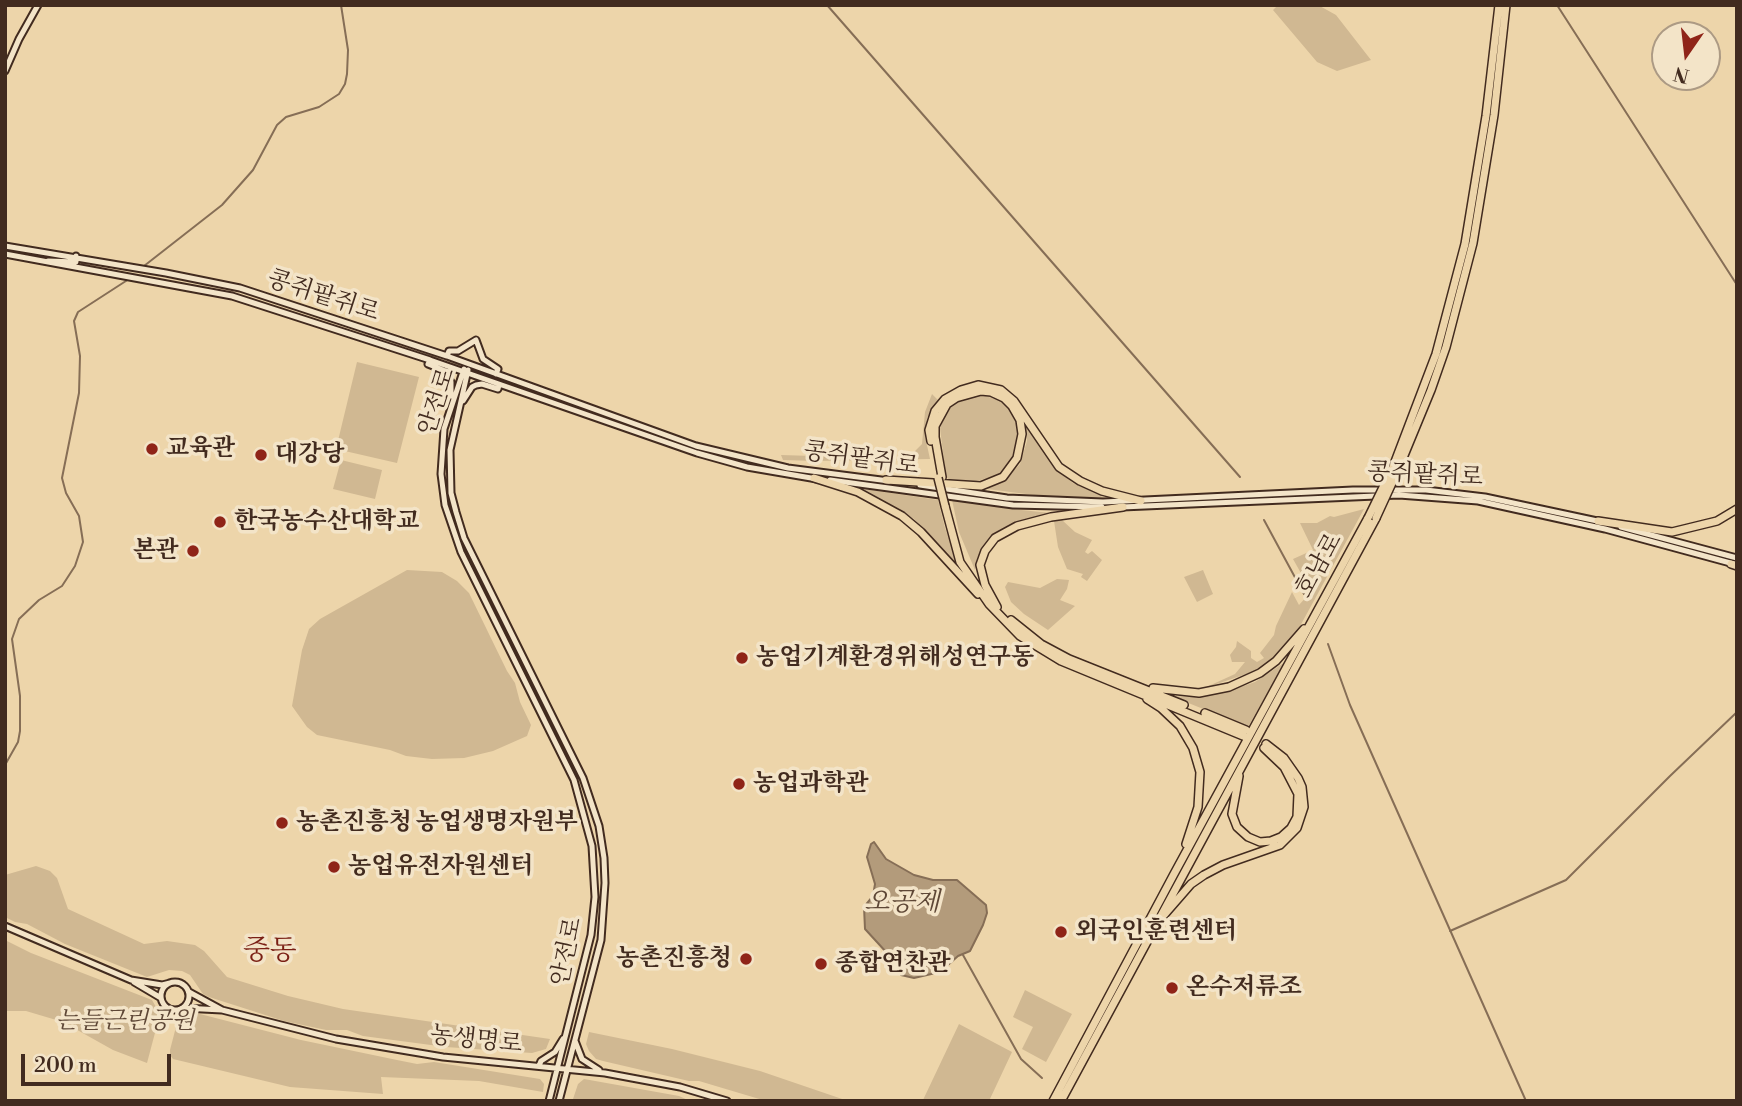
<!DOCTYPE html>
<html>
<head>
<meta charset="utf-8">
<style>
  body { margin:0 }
  #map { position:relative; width:1742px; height:1106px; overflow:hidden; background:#edd5aa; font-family:"Libre Bodoni",serif }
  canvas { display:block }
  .frame { position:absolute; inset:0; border:7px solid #422b1f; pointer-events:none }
  .north { position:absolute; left:1651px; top:21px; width:70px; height:70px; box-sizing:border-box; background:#f3e4c8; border:2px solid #ac9a84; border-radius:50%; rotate:194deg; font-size:19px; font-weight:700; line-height:28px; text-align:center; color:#422b1f }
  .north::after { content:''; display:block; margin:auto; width:24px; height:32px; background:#8f2418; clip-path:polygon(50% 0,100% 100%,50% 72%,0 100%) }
  .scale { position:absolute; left:21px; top:1054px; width:150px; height:32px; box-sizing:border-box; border:4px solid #422b1f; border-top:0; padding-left:9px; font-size:21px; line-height:24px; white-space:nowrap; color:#422b1f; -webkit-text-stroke:5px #f3e4c8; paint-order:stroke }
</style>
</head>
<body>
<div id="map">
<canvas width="1742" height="1106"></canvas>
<div class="frame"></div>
<div class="north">N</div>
<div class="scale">200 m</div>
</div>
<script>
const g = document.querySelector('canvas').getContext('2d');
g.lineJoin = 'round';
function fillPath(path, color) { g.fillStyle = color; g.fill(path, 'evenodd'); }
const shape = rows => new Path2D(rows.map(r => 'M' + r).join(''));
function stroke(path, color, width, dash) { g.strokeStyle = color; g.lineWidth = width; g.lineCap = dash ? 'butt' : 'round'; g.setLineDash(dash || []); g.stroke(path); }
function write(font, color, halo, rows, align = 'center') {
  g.font = font + ' "Libre Bodoni","Noto Serif KR",serif'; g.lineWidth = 7; g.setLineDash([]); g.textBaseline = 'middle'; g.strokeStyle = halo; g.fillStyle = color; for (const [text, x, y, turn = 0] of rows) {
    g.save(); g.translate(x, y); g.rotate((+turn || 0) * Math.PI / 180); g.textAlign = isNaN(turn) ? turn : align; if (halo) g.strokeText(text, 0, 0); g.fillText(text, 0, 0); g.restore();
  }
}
fillPath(shape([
  [1278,5,1318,5,1336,15,1371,60,1337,71,1317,62,1273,10],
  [357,362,419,377,397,463,336,449],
  [932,394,938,400,927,418,925,436,930,459,815,461,783,460,781,455,907,459,922,444,925,412],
  [983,395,1006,403,1018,427,1014,456,997,476,976,481,951,481,946,477,940,428,947,411,962,398],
  [1025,422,1055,469,1073,483,1105,498,1034,495,987,489,1005,479,1020,464,1027,441],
  [341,460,382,470,375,499,333,489],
  [864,489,938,500,945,528,960,569,914,519],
  [952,500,1021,510,1051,513,1015,523,990,537,977,558,975,570,959,532],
  [1364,509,1299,628,1279,654,1264,668,1202,689,1235,674,1245,662,1232,662,1230,655,1236,647,1237,641,1251,651,1251,658,1257,662,1264,658,1260,653,1274,635,1276,626,1292,592,1299,605,1308,595,1301,578,1302,575,1293,559,1313,550,1300,523,1317,523,1330,516,1334,517],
  [1062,520,1075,532,1092,540,1085,552,1088,554,1092,551,1102,560,1087,581,1081,577,1083,574,1067,569,1058,547,1054,521],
  [407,570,442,572,457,581,469,593,507,671,515,683,520,702,531,725,527,736,493,751,464,758,432,759,406,756,390,750,317,735,307,727,292,706,302,650,309,629,320,619],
  [1203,570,1213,594,1197,602,1184,577],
  [1057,579,1069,580,1067,589,1060,600,1075,606,1048,630,1024,614,1011,602,1005,587,1008,582,1040,588],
  [1285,662,1248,727,1171,696,1196,697,1226,692,1255,682],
  [36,866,50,871,57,878,68,909,144,944,167,941,195,945,204,951,227,977,288,996,343,1009,550,1039,546,1049,532,1053,446,1047,363,1036,347,1030,326,1030,284,1021,209,997,203,994,190,975,182,971,169,970,147,977,65,944,27,924,15,922,5,917,5,875],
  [5,940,31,953,152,1000,160,1014,147,1063,113,1050,63,1022,26,1011,5,1011],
  [1025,990,1072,1014,1046,1062,1022,1049,1033,1027,1013,1017],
  [189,1014,200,1014,301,1040,397,1060,417,1064,434,1062,540,1079,544,1084,543,1092,479,1081,381,1077,383,1094,290,1087,173,1059,170,1055,170,1050,177,1023],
  [959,1024,1012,1052,989,1101,925,1101,923,1100],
  [589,1032,672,1049,760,1071,848,1101,766,1101,699,1081,689,1081,603,1061,596,1059,589,1051,586,1044],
  [584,1079,679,1096,690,1101,573,1099,578,1084]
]), '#d0b892');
const water = shape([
  [874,842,886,859,914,875,933,880,957,880,986,905,987,913,983,925,970,951,958,956,940,972,914,978,901,975,887,953,865,929,864,907,873,896,875,884,867,857,871,844,874,842]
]);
fillPath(water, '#b39b7b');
stroke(water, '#866e56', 2);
stroke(shape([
  [827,5,1240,477],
  [1557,5,1737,285],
  [144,266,222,205,253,170,277,125,286,117,319,107,339,94,345,84,347,74,348,50,341,5],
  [1264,520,1304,594],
  [1328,644,1350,705,1526,1101],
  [5,765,18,742,20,731,20,696,12,639,19,619,39,600,62,586,75,566,83,542,79,516,66,493,62,478,79,393,80,356,74,321,78,312,129,279],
  [1450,931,1566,880,1670,776,1737,712],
  [963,955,1021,1059,1042,1078]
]), '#866e56', 2);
const secondary = shape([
  [5,71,19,39,38,5],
  [5,246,166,273,240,288,447,356,696,446,788,468,889,481],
  [5,254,232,296,430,360,697,453,747,467,817,479],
  [48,261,76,262,76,256],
  [447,356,449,351,458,351,476,340,483,359,498,369,496,374],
  [430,360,428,364,443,370,451,382,451,396],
  [464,369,444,429,441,474,445,505,461,552,574,780,592,846,595,897,591,935,549,1101],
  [468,370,450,450,451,493,456,512,464,538,583,778,599,826,604,858,605,883,601,940,559,1101],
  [461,401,463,401,472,387,476,385,482,384,498,389,499,385],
  [830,480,1013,505,1102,507],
  [920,485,1007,498,1103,502,1353,490,1426,490,1485,497,1602,522],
  [1122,507,1399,495,1478,501,1605,529,1734,564],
  [1621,527,1737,558],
  [5,926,131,980,162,985,170,983],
  [134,982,161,998],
  '161 996a14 14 0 1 1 28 0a14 14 0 1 1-28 0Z',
  [189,992,222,1010],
  [183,1008,222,1010,336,1039,443,1057,605,1073,680,1087,727,1101],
  [575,1041,582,1059,599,1070],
  [539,1066,541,1061,555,1052,563,1039]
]);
const highway = shape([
  [931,441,929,430,935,411,945,399,961,390,978,385,1001,390,1014,401,1059,467,1080,481,1102,491,1141,501],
  [1393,467,1436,354,1465,244,1486,116,1499,5],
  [1398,470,1431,390,1446,347,1473,243,1494,115,1506,5],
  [814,478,858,492,902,516,921,532,978,594],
  [886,480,981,486,1003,477,1017,458,1022,434,1020,420,1012,406,1004,398,991,392,981,391,956,398,947,404,935,426,935,437,942,477],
  [945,506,960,562,989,604,1020,636,1061,661,1243,736],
  [1598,521,1672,532,1717,521,1737,509],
  [1731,564,1737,566],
  [997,607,985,585,980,565,985,551,995,538,1017,526,1051,517,1123,507],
  [1011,620,1041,644,1069,659,1184,705],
  [1153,688,1199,693,1229,687,1260,673,1276,661,1304,629],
  [1147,699,1161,708,1180,726,1193,748,1200,772,1198,807,1186,844],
  [1205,713,1246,730],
  [1239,776,1232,814,1237,827,1248,837,1260,842,1271,841,1281,837,1291,828,1297,817,1298,794,1284,767,1264,748],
  [1164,915,1191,884,1204,875,1223,865,1280,845,1297,828,1304,807,1302,787,1298,778,1284,758,1266,744],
  [1053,1101,1174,874,1368,518],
  [1061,1101,1376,518]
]);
stroke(secondary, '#422b1f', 9);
stroke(highway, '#422b1f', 10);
stroke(secondary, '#f3e4c8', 5);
stroke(highway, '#edd5aa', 7);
const highwayBridge = shape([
  [938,478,945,506],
  [1368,518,1393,467],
  [1376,518,1398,470]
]);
stroke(highwayBridge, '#422b1f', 10, []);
stroke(highwayBridge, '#edd5aa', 7);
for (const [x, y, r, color] of [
  [152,449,7,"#8f2418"],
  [261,455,7,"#8f2418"],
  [220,522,7,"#8f2418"],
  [193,551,7,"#8f2418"],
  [742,658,7,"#8f2418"],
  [739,784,7,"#8f2418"],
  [282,823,7,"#8f2418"],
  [334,867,7,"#8f2418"],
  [1061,932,7,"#8f2418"],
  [746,959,7,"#8f2418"],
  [821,964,7,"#8f2418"],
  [1172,988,7,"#8f2418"]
]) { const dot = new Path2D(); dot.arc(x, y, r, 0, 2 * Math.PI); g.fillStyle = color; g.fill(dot); stroke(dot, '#f3e4c8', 2.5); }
write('24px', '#422b1f', '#f3e4c8', [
  ["콩쥐팥쥐로",323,297,18],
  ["안전로",438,402,-72],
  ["콩쥐팥쥐로",861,460,8],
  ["콩쥐팥쥐로",1425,476,3],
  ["호남로",1320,566,-61],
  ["안전로",568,952,-78],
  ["농생명로",476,1041,6]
]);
write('bold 24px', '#422b1f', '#f3e4c8', [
  ["교육관",166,449],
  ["대강당",275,455],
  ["한국농수산대학교",234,522],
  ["본관",179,551,"right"],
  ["농업기계환경위해성연구동",756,658],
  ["농업과학관",753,784],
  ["농촌진흥청 농업생명자원부",296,823],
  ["농업유전자원센터",348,867],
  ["외국인훈련센터",1075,932],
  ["농촌진흥청",732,959,"right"],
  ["종합연찬관",835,964],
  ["온수저류조",1186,988]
], 'left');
write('italic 24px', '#5e4736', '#f3e4c8', [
  ["는들근린공원",125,1022]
]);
write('italic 26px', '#5e4736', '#f3e4c8', [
  ["오공제",902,904]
]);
write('28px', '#7a1f14', '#f3e4c8', [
  ["중동",270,952]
]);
</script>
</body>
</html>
